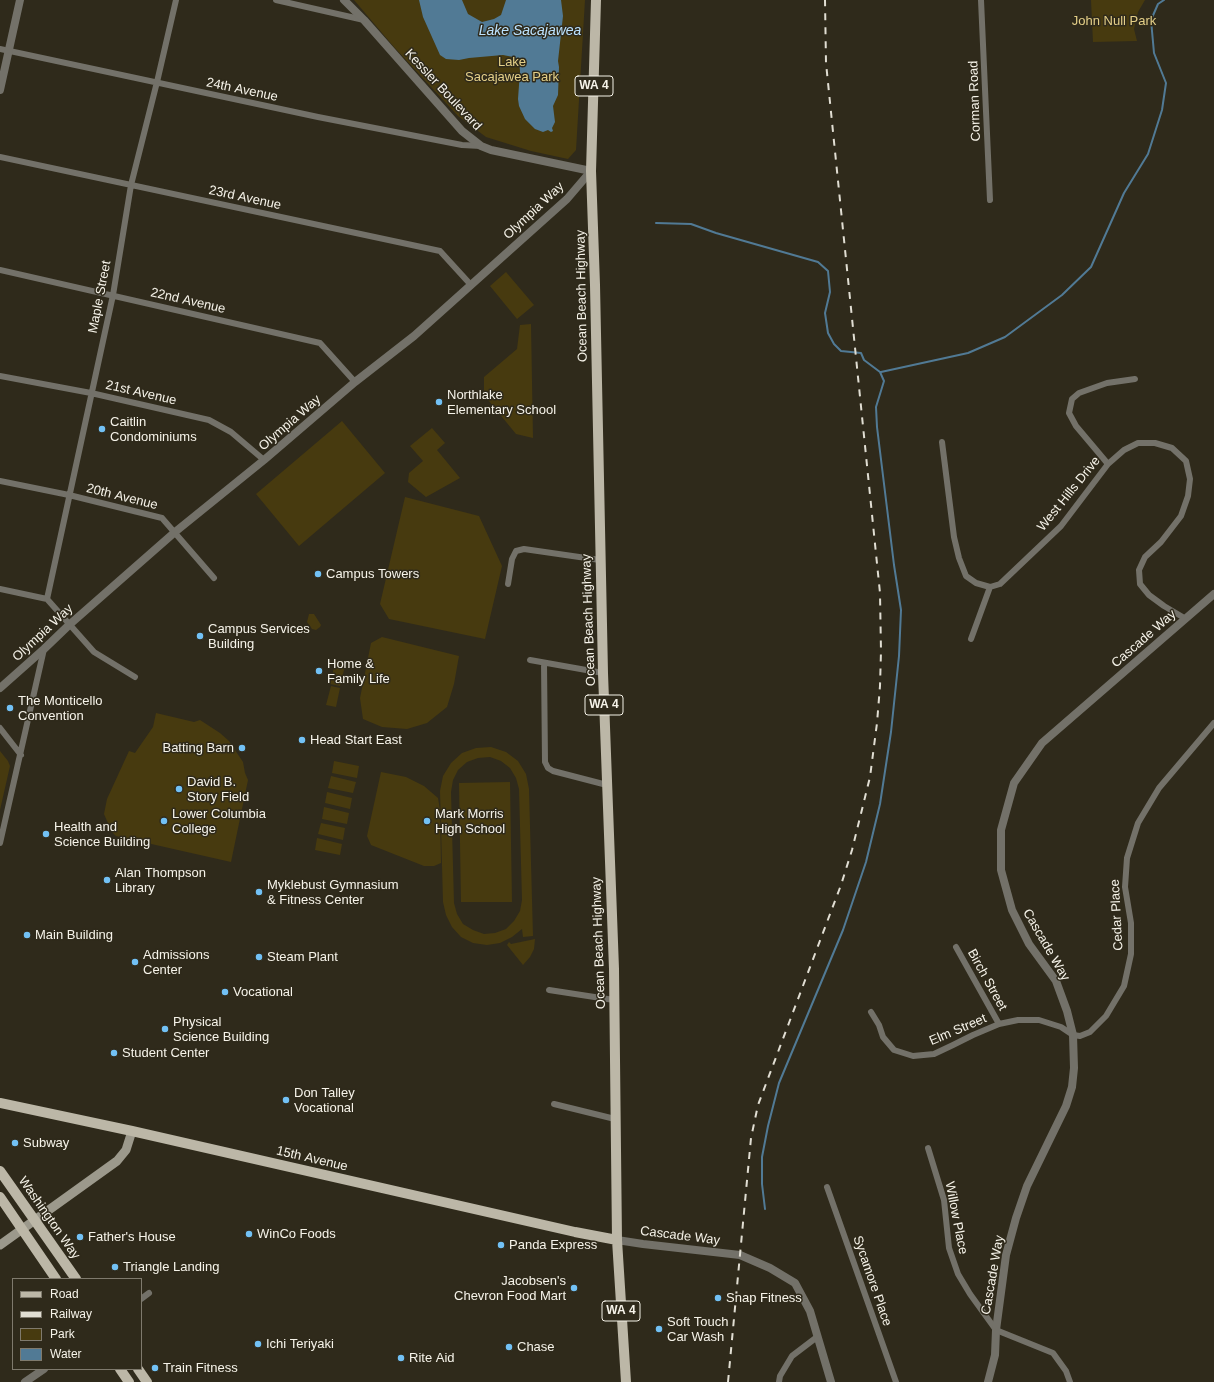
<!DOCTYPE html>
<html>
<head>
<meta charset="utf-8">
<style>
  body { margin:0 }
  #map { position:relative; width:1214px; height:1382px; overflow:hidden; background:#2f2a1b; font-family:Helvetica,sans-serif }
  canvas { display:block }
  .legend { position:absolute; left:12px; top:1278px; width:130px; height:92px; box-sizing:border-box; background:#2f2a1b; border:1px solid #7f7a6d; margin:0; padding:5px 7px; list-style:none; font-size:12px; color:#f6f3e9 }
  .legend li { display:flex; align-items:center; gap:8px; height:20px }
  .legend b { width:20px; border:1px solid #7f7a6d }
</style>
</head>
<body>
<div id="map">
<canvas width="1214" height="1382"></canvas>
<ul class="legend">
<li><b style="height:5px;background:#bcb7a7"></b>Road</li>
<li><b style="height:5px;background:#e1ded3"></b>Railway</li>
<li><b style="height:11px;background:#473a0f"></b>Park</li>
<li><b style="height:11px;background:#517a95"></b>Water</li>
</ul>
</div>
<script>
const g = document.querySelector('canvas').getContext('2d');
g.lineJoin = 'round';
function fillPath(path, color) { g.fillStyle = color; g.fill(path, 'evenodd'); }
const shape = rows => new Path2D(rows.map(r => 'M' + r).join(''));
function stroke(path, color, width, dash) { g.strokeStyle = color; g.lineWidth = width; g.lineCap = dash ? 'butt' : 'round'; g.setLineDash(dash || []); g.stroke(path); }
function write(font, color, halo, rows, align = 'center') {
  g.font = font + ' Helvetica,sans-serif'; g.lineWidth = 3; g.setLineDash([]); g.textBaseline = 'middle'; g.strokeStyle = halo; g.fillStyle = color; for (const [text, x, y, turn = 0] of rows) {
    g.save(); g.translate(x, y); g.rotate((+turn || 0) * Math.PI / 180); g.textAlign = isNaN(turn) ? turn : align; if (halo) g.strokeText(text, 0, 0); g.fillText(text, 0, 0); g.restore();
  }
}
fillPath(shape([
  [354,0,585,0,576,150,568,159,531,151,486,137,458,116,394,47],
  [1091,0,1145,0,1138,12,1134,29,1137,41,1093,42],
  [506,272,534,305,517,319,490,286],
  [531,324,533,438,516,434,484,395,484,377,517,349,520,325],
  [342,421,385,473,299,546,256,494],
  [432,428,445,443,437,450,460,478,426,497,408,482,409,473,423,461,410,446],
  [405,497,479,516,502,566,485,639,389,619,380,604],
  [309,614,314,614,321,625,320,627,316,630,312,629,307,622],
  [382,637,459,656,454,684,447,707,427,723,407,729,382,727,363,719,360,698,371,643],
  [335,663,345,666,340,686,330,684],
  [331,686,340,688,336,707,326,705],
  [156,713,194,722,200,720,220,733,229,741,243,762,245,773,248,780,231,862,116,836,112,832,107,821,104,814,107,799,129,751,135,753,153,727],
  [491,747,506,752,518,761,526,774,529,789,533,936,523,937,522,929,512,937,500,943,487,945,473,943,461,937,452,927,446,915,443,902,440,791,443,776,451,763,462,753,476,748],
  [490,757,501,761,510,768,516,778,519,789,522,900,520,911,514,921,506,929,495,933,484,934,473,930,463,924,457,914,454,903,451,792,453,780,458,770,467,762,478,758],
  [0,751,8,761,10,766,0,810],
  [334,761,359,766,357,778,332,773],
  [381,772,406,777,424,786,438,798,440,810,441,863,434,866,424,866,371,845,367,836],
  [331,776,356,782,353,793,328,788],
  [510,782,512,902,461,902,459,783],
  [327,792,352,798,350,809,325,803],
  [324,807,349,813,347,824,322,819],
  [321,823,345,828,343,840,318,834],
  [317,838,342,844,340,855,315,850],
  [535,939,534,949,530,957,523,965,507,945,509,942,511,944]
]), '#473a0f');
fillPath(shape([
  [419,0,462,0,468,14,482,22,494,19,501,15,506,0,561,0,563,16,558,61,559,67,558,95,553,106,555,122,552,128,553,131,551,132,548,130,543,132,535,129,525,119,519,106,518,99,520,71,519,61,513,57,503,55,469,58,459,60,446,59,440,55,423,17]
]), '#517a95');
stroke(shape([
  [656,223,691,224,716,233,818,262,828,271,830,292,825,313,828,333,834,344,841,351,861,353,864,360,880,372,884,381,876,407,877,427,894,565,901,610,899,656,891,732,880,804,866,862,843,930,779,1083,768,1126,762,1157,762,1184,765,1209],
  [881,372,968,353,1005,337,1062,295,1091,267,1124,193,1148,154,1162,110,1166,83,1154,53,1151,20,1158,4,1164,0]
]), '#517a95', 2);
stroke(shape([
  [276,0,364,20],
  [981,0,990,200],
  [0,49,318,117,462,145,481,146],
  [0,157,440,251,471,285],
  [0,270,320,343,355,382],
  [0,376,91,393,209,420,231,432,264,460],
  [942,442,954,537,959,558,966,576,976,583,990,587,1000,584,1061,526,1108,464,1124,450,1138,443,1155,443,1172,448,1186,461,1190,479,1188,496,1181,516,1161,542,1145,557,1139,570,1140,584,1149,595,1164,606,1186,619],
  [1108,464,1076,426,1069,413,1072,399,1079,393,1107,383,1135,379],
  [0,481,69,495,162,518,214,578],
  [508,584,512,559,516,551,524,549,600,560],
  [0,589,47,599,94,652,135,677],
  [47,599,113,295,131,185,157,82,176,0],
  [971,639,990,587],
  [530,660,603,673],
  [544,663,545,762,548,768,553,771,607,785],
  [0,728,21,755],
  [0,843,44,649],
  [956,947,999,1024],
  [549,990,614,1000],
  [871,1012,879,1025,883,1037,894,1050,913,1056,934,1054,953,1045,973,1035,999,1024,1018,1020,1039,1020,1061,1027,1073,1035,1080,1036,1090,1032,1106,1016,1124,986,1131,954,1131,923,1125,887,1127,858,1138,823,1159,788,1214,723],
  [554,1104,615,1119],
  [928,1148,944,1200,949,1248,958,1274,970,1294,996,1330,1053,1353,1066,1371,1070,1382],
  [827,1187,896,1382],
  [141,1299,149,1293],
  [779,1382,780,1376,792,1356,817,1337]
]), '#737169', 6);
stroke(shape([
  [0,90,20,0],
  [0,688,44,649,69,625,175,532,264,460,355,382,414,336,567,199,591,171,491,150,481,146,462,131,364,20,344,0],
  [617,1240,643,1244,740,1255,770,1268,795,1283,810,1311,831,1382],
  [25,1382,44,1369],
  [988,1382,995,1355,996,1330,1006,1255,1016,1218,1027,1186,1066,1106,1072,1087,1074,1068,1073,1035,1067,1011,1056,981,1029,944,1012,910,1001,870,1001,830,1014,783,1042,743,1214,594]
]), '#737169', 8);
stroke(shape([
  [0,1245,117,1161,126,1150,132,1131]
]), '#9c998c', 9);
stroke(shape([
  [596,0,591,171,595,285,603,673,614,969,617,1240,626,1382],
  [0,1103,132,1131,575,1232,617,1240],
  [0,1171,76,1279],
  [0,1197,56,1279],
  [120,1369,129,1382],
  [138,1369,147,1382]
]), '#bcb7a7', 10);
stroke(shape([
  [728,1382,751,1138,758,1105,841,885,852,850,870,777,877,723,880,686,881,651,880,593,826,63,825,0]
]), '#e1ded3', 2, [7, 7]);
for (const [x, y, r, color] of [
  [439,402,4,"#72c1f5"],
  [102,429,4,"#72c1f5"],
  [318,574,4,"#72c1f5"],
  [200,636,4,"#72c1f5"],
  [319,671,4,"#72c1f5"],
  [10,708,4,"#72c1f5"],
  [302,740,4,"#72c1f5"],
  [242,748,4,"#72c1f5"],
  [179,789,4,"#72c1f5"],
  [164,821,4,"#72c1f5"],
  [427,821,4,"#72c1f5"],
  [46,834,4,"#72c1f5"],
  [107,880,4,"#72c1f5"],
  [259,892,4,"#72c1f5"],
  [27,935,4,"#72c1f5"],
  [259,957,4,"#72c1f5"],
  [135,962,4,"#72c1f5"],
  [225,992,4,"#72c1f5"],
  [165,1029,4,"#72c1f5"],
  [114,1053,4,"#72c1f5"],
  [286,1100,4,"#72c1f5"],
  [15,1143,4,"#72c1f5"],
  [249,1234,4,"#72c1f5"],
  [80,1237,4,"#72c1f5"],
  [501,1245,4,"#72c1f5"],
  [115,1267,4,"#72c1f5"],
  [574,1288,4,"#72c1f5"],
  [718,1298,4,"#72c1f5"],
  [659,1329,4,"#72c1f5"],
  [258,1344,4,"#72c1f5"],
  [509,1347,4,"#72c1f5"],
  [401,1358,4,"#72c1f5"],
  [155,1368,4,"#72c1f5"]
]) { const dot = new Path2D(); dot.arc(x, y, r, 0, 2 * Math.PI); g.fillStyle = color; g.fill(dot); stroke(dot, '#2f2a1b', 1.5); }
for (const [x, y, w] of [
  [594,86,38],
  [604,705,38],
  [621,1311,38]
]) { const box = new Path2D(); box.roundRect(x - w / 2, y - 10, w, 20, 3); g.fillStyle = '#2f2a1b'; g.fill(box); stroke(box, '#f6f3e9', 1); }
write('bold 12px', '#f6f3e9', null, [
  ["WA 4",594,86],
  ["WA 4",604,705],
  ["WA 4",621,1311]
]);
write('13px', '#e4cf88', '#2f2a1b', [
  ["John Null Park",1114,21],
  ["Lake",512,62],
  ["Sacajawea Park",512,77]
]);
write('13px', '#f6f3e9', '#2f2a1b', [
  ["24th Avenue",242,90,12],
  ["Kessler Boulevard",443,90,47],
  ["Corman Road",975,101,-92],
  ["23rd Avenue",245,198,12],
  ["Olympia Way",534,211,-43],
  ["Ocean Beach Highway",582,296,-91],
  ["Maple Street",100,297,-79],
  ["22nd Avenue",188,301,13],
  ["21st Avenue",141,393,13],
  ["Olympia Way",290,423,-41],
  ["West Hills Drive",1069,494,-51],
  ["20th Avenue",122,497,14],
  ["Ocean Beach Highway",589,620,-92],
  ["Olympia Way",43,633,-43],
  ["Cascade Way",1144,639,-41],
  ["Cedar Place",1117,915,-93],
  ["Ocean Beach Highway",599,943,-92],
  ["Cascade Way",1046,945,60],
  ["Birch Street",987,980,61],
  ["Elm Street",958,1030,-23],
  ["15th Avenue",312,1159,13],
  ["Washington Way",49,1218,55],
  ["Willow Place",956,1218,79],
  ["Cascade Way",680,1236,7],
  ["Cascade Way",993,1275,-80],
  ["Sycamore Place",872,1281,71]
]);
write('13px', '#f6f3e9', '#2f2a1b', [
  ["Northlake",447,395],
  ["Elementary School",447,410],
  ["Caitlin",110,422],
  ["Condominiums",110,437],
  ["Campus Towers",326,574],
  ["Campus Services",208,629],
  ["Building",208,644],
  ["Home &",327,664],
  ["Family Life",327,679],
  ["The Monticello",18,701],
  ["Convention",18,716],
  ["Head Start East",310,740],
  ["Batting Barn",234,748,"right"],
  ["David B.",187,782],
  ["Story Field",187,797],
  ["Lower Columbia",172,814],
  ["College",172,829],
  ["Mark Morris",435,814],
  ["High School",435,829],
  ["Health and",54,827],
  ["Science Building",54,842],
  ["Alan Thompson",115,873],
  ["Library",115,888],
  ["Myklebust Gymnasium",267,885],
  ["& Fitness Center",267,900],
  ["Main Building",35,935],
  ["Admissions",143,955],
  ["Center",143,970],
  ["Steam Plant",267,957],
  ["Vocational",233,992],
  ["Physical",173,1022],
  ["Science Building",173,1037],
  ["Student Center",122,1053],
  ["Don Talley",294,1093],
  ["Vocational",294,1108],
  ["Subway",23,1143],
  ["WinCo Foods",257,1234],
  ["Father's House",88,1237],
  ["Panda Express",509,1245],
  ["Triangle Landing",123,1267],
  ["Jacobsen's",566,1281,"right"],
  ["Chevron Food Mart",566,1296,"right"],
  ["Snap Fitness",726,1298],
  ["Soft Touch",667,1322],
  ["Car Wash",667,1337],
  ["Ichi Teriyaki",266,1344],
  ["Chase",517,1347],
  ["Rite Aid",409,1358],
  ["Train Fitness",163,1368]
], 'left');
write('italic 14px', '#bce3ff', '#2f2a1b', [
  ["Lake Sacajawea",530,31]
]);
</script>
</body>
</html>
